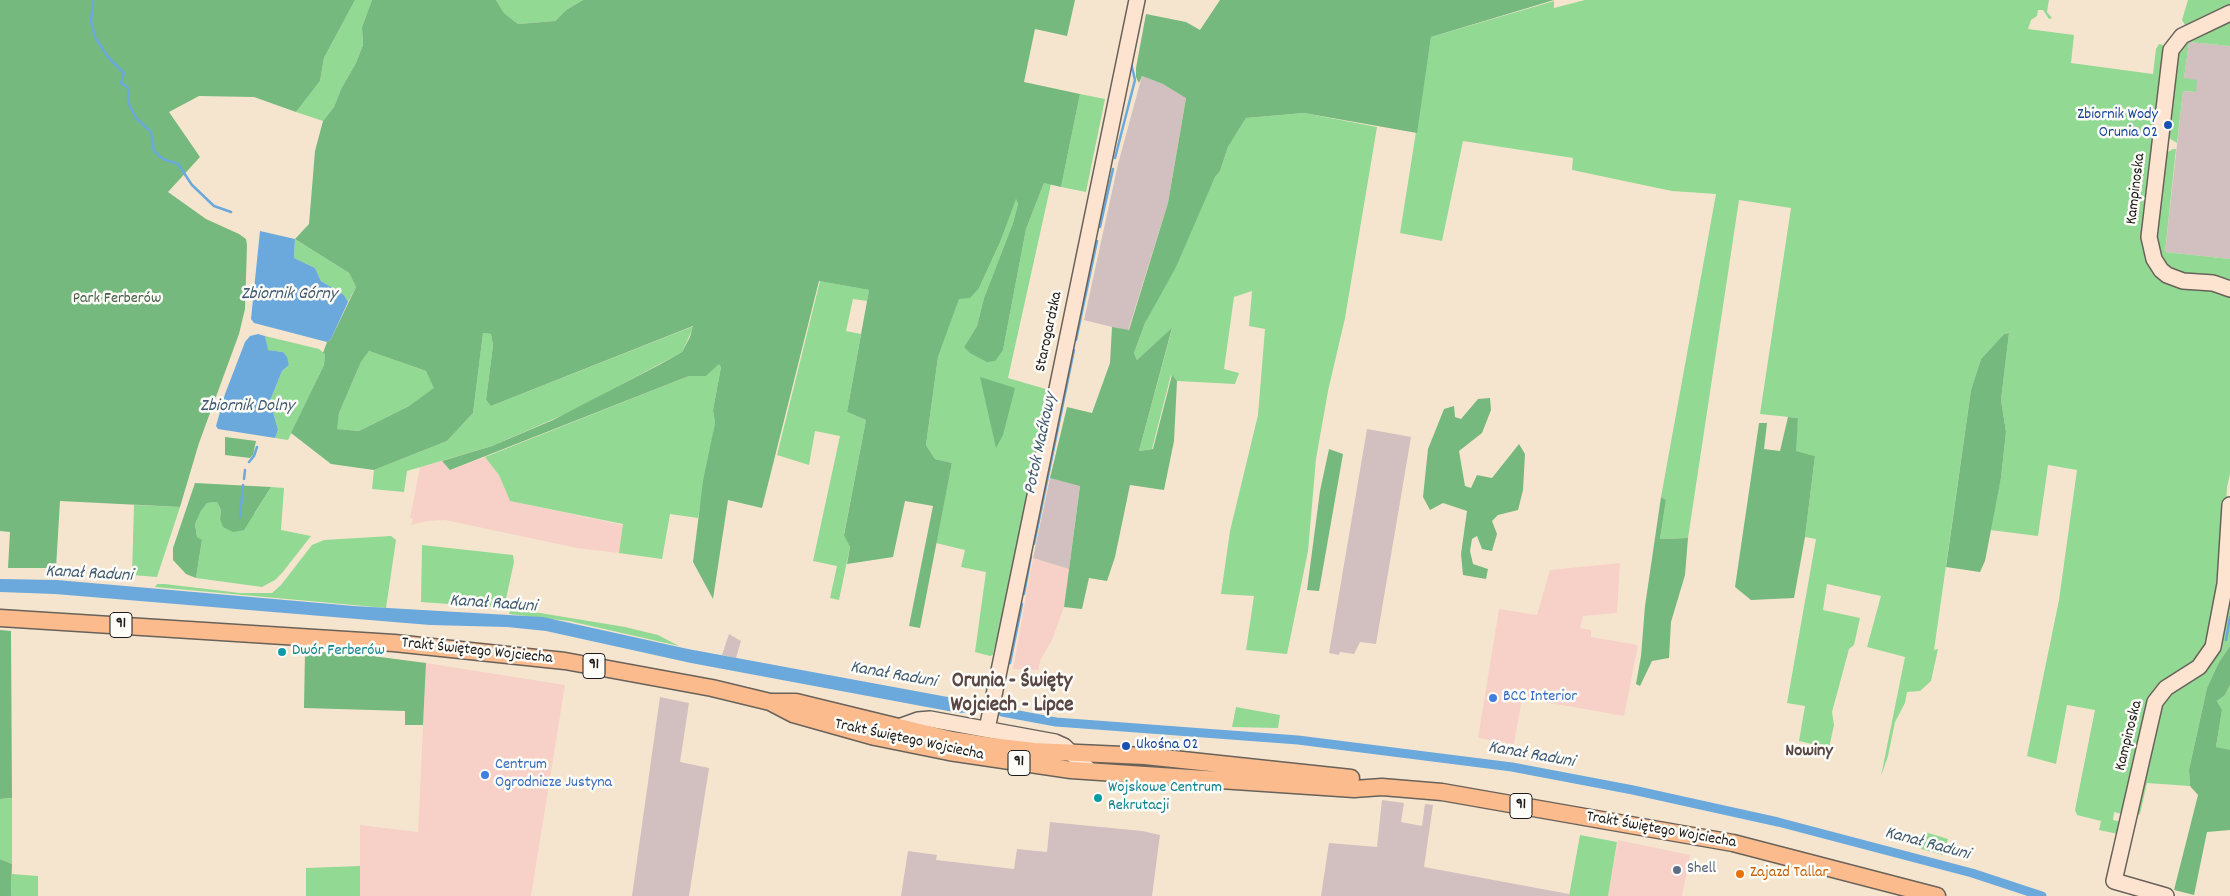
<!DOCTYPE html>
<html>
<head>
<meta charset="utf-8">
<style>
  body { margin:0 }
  canvas { display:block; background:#f6e5ce }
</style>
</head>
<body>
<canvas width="2230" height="896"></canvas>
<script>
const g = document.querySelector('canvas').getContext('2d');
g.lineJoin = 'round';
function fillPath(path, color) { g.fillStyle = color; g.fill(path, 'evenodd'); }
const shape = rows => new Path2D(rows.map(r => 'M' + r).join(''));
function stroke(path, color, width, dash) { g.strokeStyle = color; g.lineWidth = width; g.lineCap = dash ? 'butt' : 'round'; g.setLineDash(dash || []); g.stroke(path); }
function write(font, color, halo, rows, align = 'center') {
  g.font = font + ' Dekko,sans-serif'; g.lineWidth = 5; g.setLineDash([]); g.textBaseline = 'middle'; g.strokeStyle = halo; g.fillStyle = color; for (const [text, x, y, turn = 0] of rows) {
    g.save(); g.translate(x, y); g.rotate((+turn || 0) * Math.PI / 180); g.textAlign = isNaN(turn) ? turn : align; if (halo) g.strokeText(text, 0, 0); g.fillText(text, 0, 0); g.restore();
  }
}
fillPath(shape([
  [485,457,499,475,510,501,623,525,619,553,577,548,445,520,428,521,411,525,413,519,410,518,420,467,442,461,451,470],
  [1033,558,1069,569,1064,607,1052,640,1041,659,1038,670,1013,669],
  [1620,563,1617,613,1583,616,1580,628,1591,630,1591,637,1638,645,1624,716,1522,698,1514,744,1478,738,1499,609,1537,615,1550,570],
  [426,663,565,685,531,896,360,896,360,825,418,832],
  [1618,840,1690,855,1682,896,1608,896]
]), '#f7d1c8');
fillPath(shape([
  [2189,42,2230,46,2230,259,2165,252,2183,91,2195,92,2184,78],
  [1142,76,1163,84,1186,97,1168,203,1128,331,1084,320,1118,164],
  [1367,429,1411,437,1376,644,1360,642,1354,654,1340,652,1339,655,1329,653],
  [1050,478,1080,485,1069,569,1033,558],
  [729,634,741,641,736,658,722,655],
  [660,697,689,703,680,762,709,768,689,896,632,896],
  [1382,800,1404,803,1401,822,1422,826,1425,804,1433,805,1424,867,1569,894,1569,896,1321,896,1329,843,1377,847],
  [1050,822,1142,831,1160,835,1152,896,901,896,908,851,937,855,936,860,1014,869,1017,849,1047,852]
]), '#d2bfc0');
fillPath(shape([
  [355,0,372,0,362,27,363,45,356,63,341,89,334,107,323,121,296,112,320,81,324,58],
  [496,0,583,0,566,10,555,21,518,24,504,13],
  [1585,0,2049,0,2047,12,2052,18,2049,19,2043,10,2038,10,2037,16,2031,20,2028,29,2074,35,2071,63,2153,74,2156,49,2159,44,2163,45,2144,231,2144,250,2149,261,2230,294,2230,474,2227,487,2222,572,2210,639,2201,657,2162,683,2122,814,2114,812,2113,820,2121,822,2118,834,2099,830,2101,821,2077,815,2075,810,2095,710,2067,705,2056,764,2027,756,2059,600,2077,470,2048,465,2038,536,1990,530,2001,478,2006,432,2001,400,2009,333,2004,334,1981,359,1971,390,1934,650,1938,649,1931,681,1920,691,1907,692,1905,703,1895,722,1888,756,1881,776,1905,657,1867,647,1881,596,1827,584,1823,610,1860,618,1854,645,1849,649,1832,712,1834,725,1829,748,1799,741,1805,706,1787,703,1816,539,1805,537,1815,456,1795,451,1798,418,1760,414,1791,208,1739,200,1688,538,1660,539,1666,500,1661,497,1716,194,1672,191,1572,170,1573,158,1463,141,1442,241,1400,233,1431,37,1554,1,1554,8],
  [2188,0,2230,0,2230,5,2225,9,2189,25,2185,25,2182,20],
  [2230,17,2230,46,2189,42,2184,78,2197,80,2196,92,2183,91,2177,143,2169,138,2166,133,2179,44],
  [1080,94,1105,99,1086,192,1061,187],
  [1304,113,1377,127,1345,318,1328,391,1316,459,1308,551,1287,654,1246,650,1254,596,1221,594,1230,531,1258,415,1265,329,1249,326,1252,291,1234,297,1224,369,1239,373,1235,384,1177,381,1171,375,1152,449,1139,451,1172,329,1137,360,1134,353,1145,323,1215,177,1220,171,1228,147,1246,118],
  [2173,149,2176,149,2165,252,2230,259,2230,280,2180,275,2165,266,2155,245,2166,153],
  [1044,183,1051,184,1008,378,1049,390,997,646,994,648,993,655,990,656,975,652,986,572,961,567,965,550,936,543,952,463,935,459,926,445,938,357,959,298,979,288,1001,240,1016,198,1018,204,1013,223,984,298,977,326,964,347,1003,350,1026,229],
  [295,239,349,273,356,287,348,302,344,295,321,281,315,268,294,258],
  [820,281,869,290,867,301,853,299,846,331,861,334,847,412,866,420,844,534,850,547,839,600,830,598,837,566,813,561,840,436,815,431,809,465,777,455],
  [694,326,682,352,572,411,492,446,407,471,404,492,372,489,374,470,447,441,473,413,483,333,491,334,493,345,486,400,491,406],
  [265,336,319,349,325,354,324,365,288,440,275,438,278,430,270,401,282,371,289,365,283,352,267,350],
  [369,351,426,371,435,388,409,406,359,431,336,429,339,413,361,362],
  [719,363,721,367,713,410,715,423,698,518,670,514,662,559,619,553,623,524,510,501,499,475,485,457,689,376,706,376],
  [271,487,284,488,281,530,311,536,282,573,275,580,262,587,196,578,202,541,197,537,195,524,201,511,207,503,217,502,221,510,220,519,255,513],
  [134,505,180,507,157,577,132,575],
  [391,536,396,540,386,608,155,587,157,584,165,584,240,593,272,593,281,585,312,545,324,540],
  [422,545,513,555,514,562,504,608,421,602],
  [2230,566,2230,646,2219,662,2207,688,2189,770,2190,786,2147,783,2140,814,2135,816,2163,697,2203,670],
  [510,611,534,612,625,627,658,635,679,646,569,621,509,614],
  [2230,685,2230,750,2227,750,2216,747,2222,710,2217,701,2225,695],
  [1236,707,1280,715,1278,728,1232,727],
  [12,798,12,864,0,859,0,799],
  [1925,832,1948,839,1943,855,1921,849],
  [1580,835,1617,842,1608,896,1569,896],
  [360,866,360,896,306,896,306,868],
  [12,874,38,876,38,896,11,896]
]), '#92d994');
fillPath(shape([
  [0,0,355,0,324,58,320,81,296,112,254,97,199,96,169,112,200,157,168,192,206,219,239,234,246,239,247,245,245,309,239,334,199,443,180,507,60,501,56,568,8,568,10,532,0,531],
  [372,0,496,0,504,13,518,24,555,21,566,10,583,0,1075,0,1067,36,1035,29,1024,82,1080,94,1061,187,1044,183,1026,229,1003,350,995,361,987,362,970,353,964,347,977,326,984,298,1013,223,1018,204,1016,199,1001,240,979,288,970,298,959,299,938,357,926,445,935,459,952,463,920,628,909,626,933,506,905,501,893,557,847,564,850,547,844,535,866,420,847,412,869,290,819,281,762,508,728,500,713,599,693,562,703,481,715,423,713,410,721,367,719,364,706,376,689,376,450,470,442,461,492,446,553,420,659,365,682,352,690,337,693,326,491,406,486,400,493,345,491,334,483,333,473,413,447,441,374,470,331,464,291,433,324,365,325,354,323,353,327,342,331,339,356,287,349,273,295,239,309,224,315,151,323,121,334,107,341,89,356,63,363,45,362,27],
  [369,351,426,371,434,388,409,406,359,431,337,429,339,413,361,362],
  [1220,0,1554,0,1431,37,1417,133,1304,113,1246,118,1228,147,1220,171,1215,177,1176,267,1145,323,1134,353,1137,360,1172,328,1139,451,1153,449,1172,375,1177,381,1174,441,1164,490,1130,485,1115,557,1107,581,1089,578,1082,609,1064,607,1080,486,1050,478,1067,407,1092,413,1110,363,1112,327,1129,330,1168,203,1186,98,1163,84,1142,76,1139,83,1136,77,1136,68,1146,14,1186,22,1200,30],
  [2009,333,2001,400,2006,432,2001,478,1985,561,1980,572,1946,567,1971,390,1981,359,2004,334],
  [980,377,1015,388,1003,435,996,448],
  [1490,398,1491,410,1482,433,1459,451,1465,486,1471,488,1477,475,1492,478,1519,444,1525,454,1523,490,1518,510,1498,515,1492,521,1497,534,1492,551,1482,549,1477,536,1472,539,1470,551,1473,564,1488,569,1486,579,1463,575,1461,554,1467,511,1443,503,1430,510,1423,497,1428,449,1444,409,1454,406,1455,417,1461,419,1478,399],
  [1788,417,1798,418,1796,451,1815,456,1805,537,1794,598,1751,600,1735,587,1759,423,1767,423,1764,449,1780,451],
  [225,437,256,441,253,455,250,458,225,455],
  [1329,449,1343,454,1319,591,1307,590,1320,491],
  [195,483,271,487,244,530,233,532,223,527,220,519,221,510,217,502,207,503,201,511,195,524,197,537,202,540,196,578,186,574,173,560,173,548],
  [1661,497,1666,500,1660,539,1688,538,1685,575,1671,622,1669,658,1652,661,1640,686,1636,684,1641,656,1645,606],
  [0,630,11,631,12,798,0,799],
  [2230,646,2230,685,2225,695,2217,701,2222,710,2216,747,2230,750,2230,830,2207,832,2194,895,2174,890,2198,795,2190,786,2189,770,2207,688,2219,662],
  [305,651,365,655,426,663,423,725,405,725,405,711,304,708],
  [0,859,12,864,11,896,0,896]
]), '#75b97e');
fillPath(shape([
  [260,231,295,239,294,258,315,268,321,281,344,295,348,302,331,339,327,342,254,323,251,319],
  [258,334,265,336,268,350,283,352,287,357,289,365,282,371,270,401,278,430,275,438,218,429,216,426,225,394,245,342,250,336],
  [0,579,57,580,354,606,543,617,688,649,964,700,978,700,974,712,959,713,691,663,546,631,507,627,430,625,55,594,0,592]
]), '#6ba9dd');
stroke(shape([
  [93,0,91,21,95,37,108,57,124,73,121,83,128,88,129,104,136,118,151,132,154,151,163,159,178,164,192,185,214,206,231,212],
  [1115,158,1135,80,1131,63],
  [1100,227,1113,169],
  [1076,340,1097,241],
  [249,462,254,456,257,447],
  [244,479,245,470],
  [240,517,243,485],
  [1034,544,1074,350],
  [1024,594,1031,556],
  [2226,640,2230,617],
  [1010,663,1022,604]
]), '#6ba9dd', 2.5);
stroke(shape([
  [1002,712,1056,722,1298,740,1512,767,1633,790,1778,822,1972,873,2042,896]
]), '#6ba9dd', 9);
const secondary = shape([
  [2230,13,2182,36,2171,50,2149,237,2154,259,2161,270,2167,275,2183,281,2213,283,2230,289],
  [893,729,918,720,930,719,1055,742,1064,746,1089,770],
  [987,729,1137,0],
  [2166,896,2114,881,2155,702,2166,688,2199,667,2213,647,2225,584,2230,505]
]);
const primary = shape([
  [0,618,394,643,565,661,712,688,770,702,793,714,875,737,949,752,1071,770,1354,789,1382,787,1442,792,1733,843,1937,896],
  [772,702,796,702,952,740,991,746,1034,751,1145,756,1351,778]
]);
stroke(secondary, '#68625a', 18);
stroke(primary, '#68625a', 19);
stroke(secondary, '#fde4d1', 15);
stroke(primary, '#fbbb8d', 16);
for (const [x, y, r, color] of [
  [2168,125,5,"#1a4fb4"],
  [282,652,5,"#0f9aa8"],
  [1493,698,5,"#3f7fe0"],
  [1126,746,5,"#1a4fb4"],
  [485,775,5,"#3f7fe0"],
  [1098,798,5,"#0f9aa8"],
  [1677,870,5,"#5c6f8a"],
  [1740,874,5,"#e8710a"]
]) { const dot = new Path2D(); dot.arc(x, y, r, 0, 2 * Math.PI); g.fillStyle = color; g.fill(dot); stroke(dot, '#fdfcf7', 2); }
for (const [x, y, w] of [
  [121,625,22],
  [594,666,22],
  [1019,763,22],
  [1521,806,22]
]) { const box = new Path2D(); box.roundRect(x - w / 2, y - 12.5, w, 25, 4); g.fillStyle = '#fdfcf7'; g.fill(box); stroke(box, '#1c1c1c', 1); }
write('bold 15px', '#1c1c1c', null, [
  ["91",121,625],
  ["91",594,666],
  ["91",1019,763],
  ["91",1521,806]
]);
write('16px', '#164399', '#fdfcf7', [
  ["Zbiornik Wody",2158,116],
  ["Orunia 02",2158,134],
  ["Ukośna 02",1136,746,"left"]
], 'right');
write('16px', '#1c1c1c', '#fdfcf7', [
  ["Kampinoska",2137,189,-83],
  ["Starogardzka",1050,332,-78],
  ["Trakt Świętego Wojciecha",477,652,6],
  ["Kampinoska",2130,736,-76],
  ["Trakt Świętego Wojciecha",909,741,12],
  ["Trakt Świętego Wojciecha",1661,831,10]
]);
write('16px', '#455e46', '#fdfcf7', [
  ["Park Ferberów",117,300]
]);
write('16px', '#0d838f', '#fdfcf7', [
  ["Dwór Ferberów",292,652],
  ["Wojskowe Centrum",1108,789],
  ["Rekrutacji",1108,807]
], 'left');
write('16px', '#366cbe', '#fdfcf7', [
  ["BCC Interior",1503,698],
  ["Centrum",495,766],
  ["Ogrodnicze Justyna",495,784]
], 'left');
write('16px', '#4e5e75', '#fdfcf7', [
  ["Shell",1687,870]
], 'left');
write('16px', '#c56008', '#fdfcf7', [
  ["Zajazd Tallar",1750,874]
], 'left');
write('italic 18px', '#405b73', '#fdfcf7', [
  ["Zbiornik Górny",289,296],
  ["Zbiornik Dolny",247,408],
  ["Potok Maćkowy",1042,444,-78],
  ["Kanał Raduni",89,575,3],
  ["Kanał Raduni",493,605,4],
  ["Kanał Raduni",893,676,10],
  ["Kanał Raduni",1531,756,10],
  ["Kanał Raduni",1927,845,15]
]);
write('bold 18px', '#594746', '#fdfcf7', [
  ["Nowiny",1809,753]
]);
write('bold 21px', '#594746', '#fdfcf7', [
  ["Orunia - Święty",1012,683],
  ["Wojciech - Lipce",1012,707]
]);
</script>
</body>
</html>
